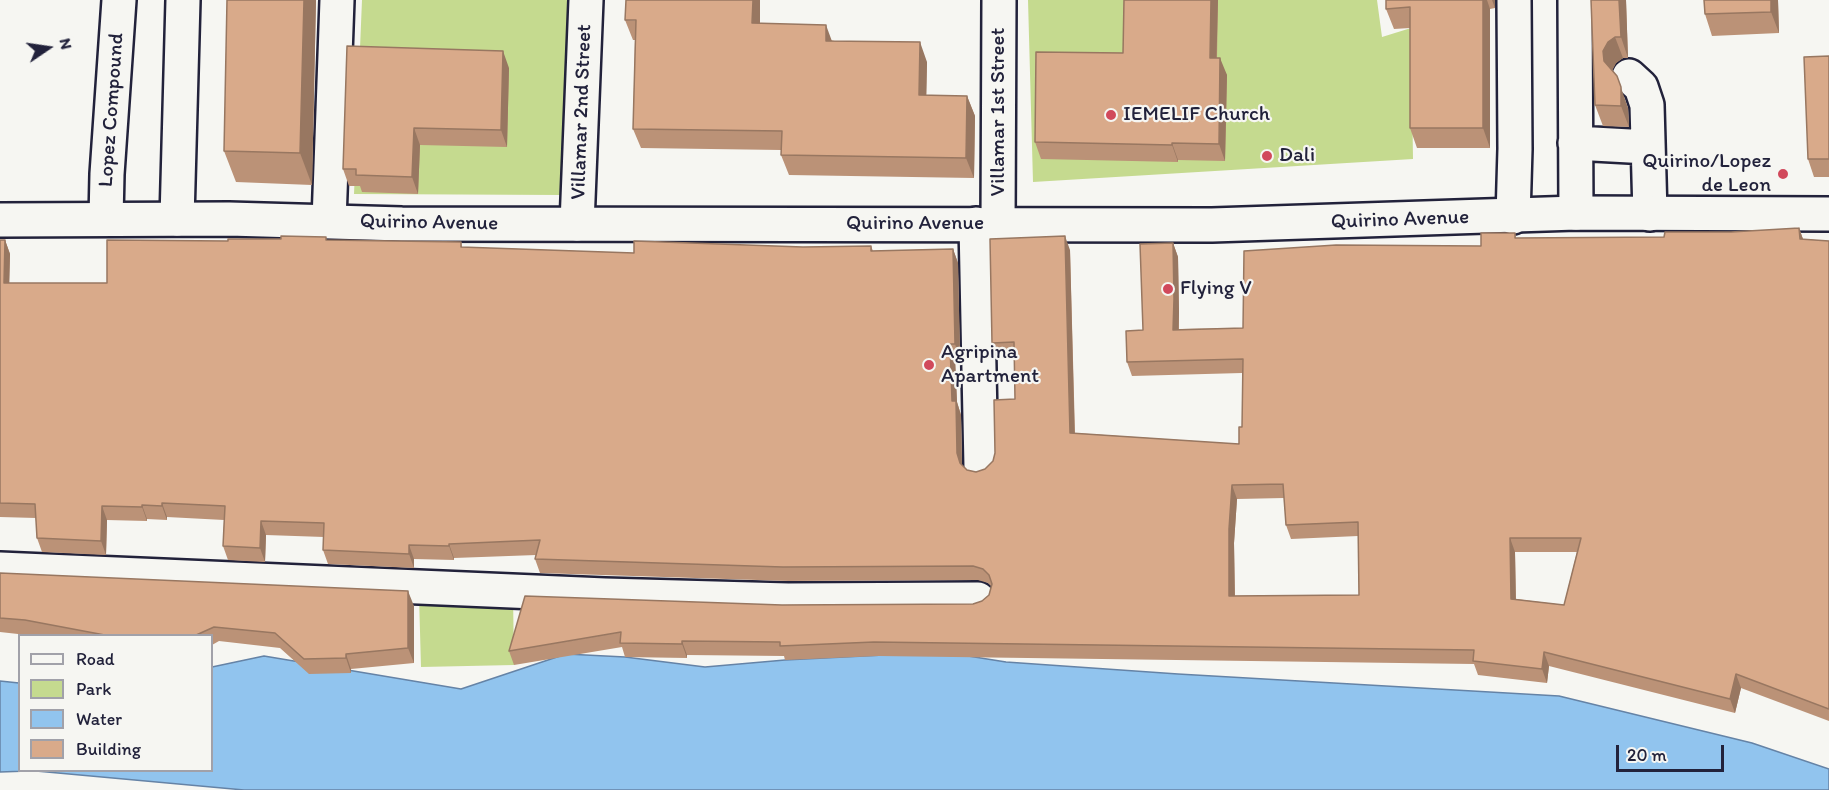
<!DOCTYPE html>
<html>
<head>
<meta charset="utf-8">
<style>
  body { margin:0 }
  #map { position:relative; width:1829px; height:790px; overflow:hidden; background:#f6f6f2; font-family:Itim,sans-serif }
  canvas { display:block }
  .legend { position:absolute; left:18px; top:634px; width:195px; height:138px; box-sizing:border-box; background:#f6f6f2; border:2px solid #a1a1a9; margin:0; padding:8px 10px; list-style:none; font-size:18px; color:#22223b }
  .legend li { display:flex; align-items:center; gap:12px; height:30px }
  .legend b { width:30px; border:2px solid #a1a1a9 }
  .north { position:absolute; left:18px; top:18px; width:60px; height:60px; -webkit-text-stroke:4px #f6f6f2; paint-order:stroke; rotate:77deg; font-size:16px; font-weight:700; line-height:24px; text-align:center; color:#22223b }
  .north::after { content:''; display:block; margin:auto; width:21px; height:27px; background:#22223b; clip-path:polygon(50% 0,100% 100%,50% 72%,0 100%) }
  .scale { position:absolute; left:1616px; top:745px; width:108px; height:27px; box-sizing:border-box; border:3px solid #22223b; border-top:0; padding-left:8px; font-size:18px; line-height:21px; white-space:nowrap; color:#22223b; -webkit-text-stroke:4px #f6f6f2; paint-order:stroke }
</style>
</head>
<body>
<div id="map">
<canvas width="1829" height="790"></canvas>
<ul class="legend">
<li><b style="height:8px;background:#f6f6f2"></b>Road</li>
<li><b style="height:16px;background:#c5da8f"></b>Park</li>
<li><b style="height:16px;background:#91c4ee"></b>Water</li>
<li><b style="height:16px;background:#d9aa8a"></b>Building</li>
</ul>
<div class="north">N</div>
<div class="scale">20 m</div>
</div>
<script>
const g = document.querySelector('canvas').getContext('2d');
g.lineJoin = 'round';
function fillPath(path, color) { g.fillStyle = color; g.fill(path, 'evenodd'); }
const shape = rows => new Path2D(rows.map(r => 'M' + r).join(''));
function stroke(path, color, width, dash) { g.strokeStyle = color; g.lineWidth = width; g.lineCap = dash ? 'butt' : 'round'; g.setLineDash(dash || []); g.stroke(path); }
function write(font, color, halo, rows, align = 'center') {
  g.font = font + ' Itim,sans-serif'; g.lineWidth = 4.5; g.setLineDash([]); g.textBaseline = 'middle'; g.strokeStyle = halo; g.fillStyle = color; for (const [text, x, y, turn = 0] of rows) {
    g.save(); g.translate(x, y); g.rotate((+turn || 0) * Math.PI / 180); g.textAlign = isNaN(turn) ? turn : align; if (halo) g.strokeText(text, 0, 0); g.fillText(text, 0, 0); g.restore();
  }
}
fillPath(shape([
  [362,0,568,0,562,195,354,194],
  [1028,0,1377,0,1382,37,1411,28,1413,159,1033,182],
  [513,594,514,665,421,667,419,596]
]), '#c5da8f');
const water = shape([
  [943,652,1006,662,1178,674,1559,696,1752,743,1829,769,1829,790,244,790,36,771,212,770,212,667,264,656,461,689,566,654,625,657,705,667,785,660,943,652],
  [0,681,19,683,20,770,28,771,0,772,0,681]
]);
fillPath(water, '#91c4ee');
stroke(water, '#6583a6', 1.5);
const minor = shape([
  [1575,0,1576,213],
  [1629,76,1641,87,1647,105,1650,214],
  [1575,143,1648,147],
  [1513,217,1515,149,1514,0],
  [106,219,107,174,119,0],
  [177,219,183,0],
  [329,221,337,0],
  [577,224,586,0],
  [976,224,981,467],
  [998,224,999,0],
  [0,569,605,595,788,600,978,599]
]);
const major = shape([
  [0,220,229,219,402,224,1212,225,1576,213,1829,214]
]);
stroke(minor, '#22223b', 38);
stroke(major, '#22223b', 38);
stroke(minor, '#f6f6f2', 33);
stroke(major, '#f6f6f2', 33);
fillPath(shape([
  [316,0,312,185,236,182,224,151],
  [1124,0,1218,0,1217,58,1227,75,1225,161,1178,160,1178,162,1041,159,1035,142,1123,53],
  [1386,0,1495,0,1495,8,1490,9,1490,148,1417,148,1410,128,1410,28,1394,29,1386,9],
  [1591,0,1626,0,1628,58,1623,58,1616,63,1612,70,1628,108,1629,127,1603,126,1595,105],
  [1704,0,1778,0,1779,33,1712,36,1705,14],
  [625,20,760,24,927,62,926,96,967,96,975,116,974,178,789,175,781,155,781,150,641,148,633,129,635,40,633,40],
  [1829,56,1829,177,1814,177,1808,159],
  [509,68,507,147,420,145,418,194,362,192,360,186,349,186,343,169],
  [1799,228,1803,239,1829,241,1829,721,1741,688,1735,713,1549,666,1547,683,1478,675,1474,664,879,656,785,660,784,656,687,655,687,658,625,657,622,647,514,665,509,651,782,605,973,604,982,601,989,595,991,586,988,583,978,580,788,581,540,573,535,559,536,555,454,558,454,560,414,559,414,568,328,564,323,550,324,537,266,535,265,562,228,560,223,546,224,520,167,517,167,520,147,519,147,521,107,520,106,555,42,552,37,538,36,518,0,517,0,240,5,240,10,254,9,283,107,283,228,241,327,240,461,242,462,247,634,253,803,247,871,246,873,251,953,249,958,263,960,358,955,358,957,402,961,415,962,465,967,470,976,472,985,469,993,461,1015,399,1014,356,997,357,992,343,1070,250,1075,433,1239,444,1242,427,1242,373,1132,376,1127,362,1143,330,1173,243,1178,257,1179,313,1179,329,1243,328,1481,246,1515,233,1516,238,1664,237],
  [1284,498,1286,525,1291,539,1358,536,1359,595,1235,596,1234,543,1237,499],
  [1515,552,1577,552,1564,605,1516,599],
  [0,573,414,606,414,663,351,669,351,673,309,674,280,648,219,641,212,645,212,636,36,636,0,632]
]), '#bb9277');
fillPath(shape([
  [304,0,316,0,312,185,300,153],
  [753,0,760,0,760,43,752,23],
  [1211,0,1218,0,1216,75,1210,58],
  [1483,0,1487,0,1490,9,1490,148,1483,128],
  [1492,0,1495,0,1495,8],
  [1619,0,1626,0,1628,58,1621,37],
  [1771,0,1778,0,1779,33,1771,12],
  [826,25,833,44,826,41],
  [1615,37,1623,58,1616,63,1611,73,1604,61,1603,51,1608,42],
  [920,42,927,62,926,115,919,95],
  [503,51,509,68,507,147,501,130],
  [1220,58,1227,75,1225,161,1219,144],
  [1617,76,1628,108,1629,127,1621,106],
  [967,96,975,116,974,178,966,158],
  [414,128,420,145,418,194,412,177],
  [1172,143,1178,160,1178,162,1172,145],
  [1799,228,1804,242,1800,239],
  [1065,236,1070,250,1075,447,1070,433],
  [5,240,10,254,9,297,4,283],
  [1173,243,1178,257,1179,313,1178,344,1173,330],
  [953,249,958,263,960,358,955,344],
  [950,344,955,358,957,402,961,415,962,467,965,477,957,453,952,401],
  [1232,485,1237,499,1234,543,1235,610,1229,596,1229,529],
  [162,503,167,517,167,520,162,506],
  [142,505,147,519,147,521,142,507],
  [102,506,107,520,106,555,101,541],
  [261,521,266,535,265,562,260,548],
  [1510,538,1515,552,1516,613,1511,599],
  [449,544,454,558,454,560,449,546],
  [409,545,414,559,414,568,409,554],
  [408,591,414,606,414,663,408,648],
  [682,641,687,655,687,658,682,644],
  [1544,652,1549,666,1547,683,1542,669],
  [346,654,351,669,351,673,346,658],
  [1736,674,1741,688,1735,713,1730,699]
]), '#987761');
const building = shape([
  [227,0,304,0,300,153,224,151,227,0],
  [626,0,753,0,752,23,826,25,826,41,920,42,919,95,967,96,966,158,781,155,782,131,633,129,636,20,625,20,626,0],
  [1124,0,1211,0,1210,58,1220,58,1219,144,1172,143,1172,145,1035,142,1036,52,1123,53,1124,0],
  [1386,0,1483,0,1483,128,1410,128,1410,7,1386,9,1386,0],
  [1591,0,1619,0,1621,37,1615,37,1608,42,1603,51,1604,61,1617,76,1621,87,1621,106,1595,105,1591,0],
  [1704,0,1771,0,1771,12,1705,14,1704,0],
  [347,46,503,51,501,130,414,128,412,177,356,175,356,169,343,169,347,46],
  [1829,56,1829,159,1808,159,1804,57,1829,56],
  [1799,228,1800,239,1829,241,1829,709,1736,674,1730,699,1544,652,1542,669,1473,661,1474,650,874,642,780,646,780,642,682,641,682,644,620,643,621,632,509,651,525,596,782,605,973,604,982,601,989,595,992,584,989,575,983,569,973,566,783,567,535,559,540,540,449,544,449,546,409,545,409,554,323,550,324,523,261,521,260,548,223,546,225,506,162,503,162,506,142,505,142,507,102,506,101,541,37,538,35,504,0,503,0,240,5,240,4,283,107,283,107,240,228,241,228,239,281,239,281,236,326,237,326,240,461,242,461,247,634,253,634,241,803,247,871,246,871,251,953,249,955,344,950,344,952,401,956,401,957,453,960,463,967,470,976,472,985,469,993,461,995,453,994,400,1015,399,1014,342,992,343,990,239,1065,236,1070,433,1239,444,1239,427,1242,427,1243,359,1127,362,1126,331,1143,330,1140,244,1173,243,1174,299,1173,330,1243,328,1244,251,1336,245,1481,246,1481,233,1515,233,1515,238,1664,237,1665,232,1731,232,1799,228],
  [1283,484,1286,525,1358,522,1359,595,1229,596,1229,529,1232,485,1283,484],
  [1510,538,1581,538,1564,605,1511,599,1510,538],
  [0,573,408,591,408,648,346,654,346,658,304,659,275,633,214,627,194,636,110,636,25,620,0,618,0,573]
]);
fillPath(building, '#d9aa8a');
stroke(building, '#987761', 1.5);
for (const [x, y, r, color] of [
  [1111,115,6,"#d1495b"],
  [1267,156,6,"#d1495b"],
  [1783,174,6,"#d1495b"],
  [1168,289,6,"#d1495b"],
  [929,365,6,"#d1495b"]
]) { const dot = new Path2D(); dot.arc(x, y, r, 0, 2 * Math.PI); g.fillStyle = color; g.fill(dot); stroke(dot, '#f6f6f2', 2); }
write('21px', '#22223b', '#f6f6f2', [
  ["Lopez Compound",112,110,-86],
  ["Villamar 2nd Street",582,112,-88],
  ["Villamar 1st Street",999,112,-90],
  ["Quirino Avenue",1400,220,-2],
  ["Quirino Avenue",429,223,1],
  ["Quirino Avenue",915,224]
]);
write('21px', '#22223b', '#f6f6f2', [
  ["IEMELIF Church",1123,115],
  ["Dali",1279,156],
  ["Quirino/Lopez",1771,162,"right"],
  ["de Leon",1771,186,"right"],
  ["Flying V",1180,289],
  ["Agripina",941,353],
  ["Apartment",941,377]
], 'left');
</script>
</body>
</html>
